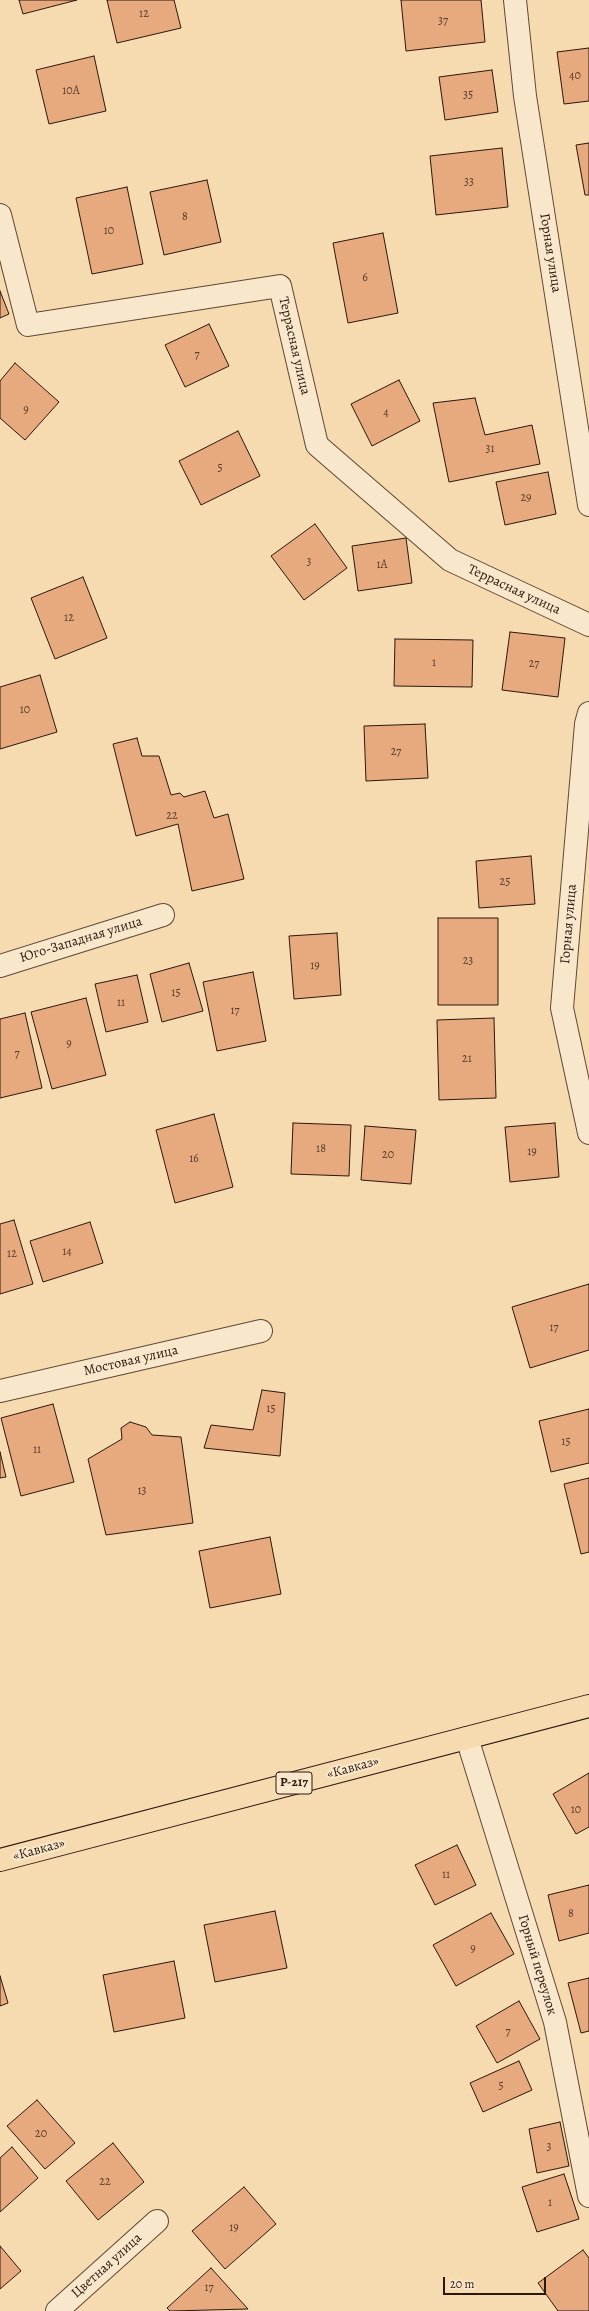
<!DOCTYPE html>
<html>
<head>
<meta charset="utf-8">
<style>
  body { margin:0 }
  #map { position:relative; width:589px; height:2311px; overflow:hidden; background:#f6dab0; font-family:Alegreya,serif }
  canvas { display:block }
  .scale { position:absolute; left:443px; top:2277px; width:103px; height:18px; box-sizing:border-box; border:2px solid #2c170c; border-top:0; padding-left:5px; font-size:12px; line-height:14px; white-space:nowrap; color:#2c170c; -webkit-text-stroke:3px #f9e7cc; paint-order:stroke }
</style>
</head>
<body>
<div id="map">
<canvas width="589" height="2311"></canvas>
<div class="scale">20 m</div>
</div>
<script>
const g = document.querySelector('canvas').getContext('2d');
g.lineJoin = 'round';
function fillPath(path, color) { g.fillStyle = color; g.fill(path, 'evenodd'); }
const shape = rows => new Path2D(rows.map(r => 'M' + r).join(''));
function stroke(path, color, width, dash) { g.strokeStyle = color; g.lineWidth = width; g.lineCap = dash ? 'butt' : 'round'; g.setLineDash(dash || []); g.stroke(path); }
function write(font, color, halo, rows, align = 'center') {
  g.font = font + ' Alegreya,serif'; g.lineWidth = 4; g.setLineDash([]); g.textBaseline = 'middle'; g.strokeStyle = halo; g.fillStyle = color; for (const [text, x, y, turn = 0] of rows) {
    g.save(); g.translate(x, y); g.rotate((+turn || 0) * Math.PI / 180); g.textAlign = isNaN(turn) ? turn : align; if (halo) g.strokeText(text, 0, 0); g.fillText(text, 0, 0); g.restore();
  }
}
const building = shape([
  [19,0,77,0,23,14,19,0],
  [107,0,174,0,181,28,117,43,107,0],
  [401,0,481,0,485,42,406,51,401,0],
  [589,48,589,101,564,104,557,52,589,48],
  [94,56,106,111,49,124,36,70,94,56],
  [492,70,498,112,445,120,439,77,492,70],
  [589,143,589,195,585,195,576,145,589,143],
  [502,148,508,207,436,215,430,156,502,148],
  [207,180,221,242,164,255,150,192,207,180],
  [127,187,143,264,92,274,76,198,127,187],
  [383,233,398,313,348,323,333,243,383,233],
  [0,291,9,314,0,318,0,291],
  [209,324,229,366,185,387,165,345,209,324],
  [15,363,59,402,25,440,0,418,0,381,15,363],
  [399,380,420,421,372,446,351,404,399,380],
  [475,398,485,435,532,425,540,464,449,482,433,403,475,398],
  [238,431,260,476,201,505,179,461,238,431],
  [548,472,556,514,505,525,496,482,548,472],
  [315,524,347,568,304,600,271,556,315,524],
  [406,538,412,583,358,591,352,546,406,538],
  [83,577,107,638,55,659,31,598,83,577],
  [510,632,565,638,558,697,502,690,510,632],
  [395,639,473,640,472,687,394,686,395,639],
  [40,675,57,732,0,749,0,687,40,675],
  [425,724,428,778,366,781,364,726,425,724],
  [137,738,142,756,159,756,171,795,180,793,184,797,205,791,214,818,228,814,244,879,192,891,178,824,136,836,113,744,137,738],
  [531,856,535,904,479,908,476,861,531,856],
  [438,918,498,918,498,1005,438,1005,438,918],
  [337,933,341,995,294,999,289,936,337,933],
  [189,963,203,1011,162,1022,150,974,189,963],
  [253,972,266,1041,217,1051,203,982,253,972],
  [137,975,148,1022,106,1032,95,984,137,975],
  [86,998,106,1075,52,1089,31,1012,86,998],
  [25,1013,42,1088,0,1098,0,1019,25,1013],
  [494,1018,496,1098,439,1100,437,1020,494,1018],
  [214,1114,233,1187,175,1203,156,1130,214,1114],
  [293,1123,351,1125,349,1176,291,1174,293,1123],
  [555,1123,559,1177,510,1182,505,1127,555,1123],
  [365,1126,416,1130,411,1184,361,1180,365,1126],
  [14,1220,33,1284,0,1294,0,1224,14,1220],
  [90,1222,103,1263,43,1282,30,1241,90,1222],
  [589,1284,589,1350,530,1368,512,1307,589,1284],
  [262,1390,285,1393,280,1456,204,1448,211,1425,253,1430,262,1390],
  [53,1404,74,1482,21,1496,1,1418,53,1404],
  [589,1409,589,1463,551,1472,539,1421,589,1409],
  [130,1422,146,1427,152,1435,181,1437,193,1523,106,1535,88,1459,122,1439,121,1428,130,1422],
  [0,1452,6,1477,0,1478,0,1452],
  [589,1478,589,1552,581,1554,564,1484,589,1478],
  [270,1537,281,1594,210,1608,199,1551,270,1537],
  [589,1773,589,1827,576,1834,553,1794,589,1773],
  [457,1845,476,1885,435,1905,415,1865,457,1845],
  [589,1885,589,1933,559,1941,548,1895,589,1885],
  [275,1911,287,1968,215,1982,204,1925,275,1911],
  [491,1913,514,1954,456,1986,433,1945,491,1913],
  [174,1961,185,2018,114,2032,103,1975,174,1961],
  [0,1976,8,2003,0,2006,0,1976],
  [589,1978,589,2031,581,2033,568,1983,589,1978],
  [519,2001,540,2039,497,2063,476,2026,519,2001],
  [519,2061,532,2090,483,2112,470,2083,519,2061],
  [37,2100,75,2143,45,2169,7,2126,37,2100],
  [560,2122,569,2166,537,2173,529,2129,560,2122],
  [113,2143,144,2182,98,2220,66,2181,113,2143],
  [12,2147,38,2178,0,2212,0,2158,12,2147],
  [564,2174,579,2219,537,2232,522,2187,564,2174],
  [244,2187,276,2224,225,2269,192,2231,244,2187],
  [0,2246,21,2271,0,2289,0,2246],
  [583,2250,589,2258,589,2311,558,2311,538,2283,583,2250],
  [211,2268,248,2309,170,2311,167,2308,211,2268]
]);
fillPath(building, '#e6aa7e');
stroke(building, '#2c170c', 1);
const minor = shape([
  [515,0,525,96,589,505],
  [0,215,28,325,280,286,317,445,450,560,589,625],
  [589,713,586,724,562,1008,589,1133],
  [0,966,163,915],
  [0,1391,261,1331],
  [467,1738,555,2022,589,2196],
  [57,2311,157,2221]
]);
const trunk = shape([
  [0,1860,589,1706]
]);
stroke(minor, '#5e4835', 24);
stroke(trunk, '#2c170c', 24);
stroke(minor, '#f9e7cc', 22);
stroke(trunk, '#f6dab0', 22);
write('12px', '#5a3c28', null, [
  ["12",144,14],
  ["37",443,21],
  ["40",575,76],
  ["10А",71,91],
  ["35",468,95],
  ["33",469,182],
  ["8",185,217],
  ["10",109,231],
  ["6",365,278],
  ["7",197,355],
  ["9",26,410],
  ["4",386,413],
  ["31",490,449],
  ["5",220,468],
  ["29",526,498],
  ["3",309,562],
  ["1А",382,565],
  ["12",69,618],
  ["1",434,663],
  ["27",534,664],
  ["10",25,710],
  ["27",396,752],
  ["22",172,816],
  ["25",505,882],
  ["23",468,961],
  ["19",315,966],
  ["15",176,993],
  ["11",121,1003],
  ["17",235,1011],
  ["9",69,1044],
  ["7",17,1054],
  ["21",467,1059],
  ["18",321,1149],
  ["19",532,1152],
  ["20",388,1155],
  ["16",194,1159],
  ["14",67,1252],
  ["12",12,1254],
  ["17",554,1328],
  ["15",271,1409],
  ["15",566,1442],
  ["11",37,1450],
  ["13",142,1491],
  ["10",576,1810],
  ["11",446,1875],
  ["8",571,1914],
  ["9",473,1949],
  ["7",508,2032],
  ["5",501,2086],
  ["20",41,2134],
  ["3",549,2147],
  ["22",105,2182],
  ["1",550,2203],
  ["19",234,2228],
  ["17",209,2288]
]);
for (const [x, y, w] of [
  [294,1783,36]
]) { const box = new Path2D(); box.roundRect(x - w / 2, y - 11, w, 22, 3); g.fillStyle = '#f9e7cc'; g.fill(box); stroke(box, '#2c170c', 1); }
write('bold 13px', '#2c170c', null, [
  ["Р-217",294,1783]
]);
write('14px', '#2c170c', '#f9e7cc', [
  ["Горная улица",550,253,81],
  ["Террасная улица",294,346,77],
  ["Террасная улица",514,590,25],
  ["Горная улица",569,924,-85],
  ["Юго-Западная улица",81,940,-17],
  ["Мостовая улица",131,1361,-13],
  ["«Кавказ»",353,1768,-15],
  ["«Кавказ»",39,1850,-15],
  ["Горный переулок",537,1965,73],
  ["Цветная улица",107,2266,-42]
]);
</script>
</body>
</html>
